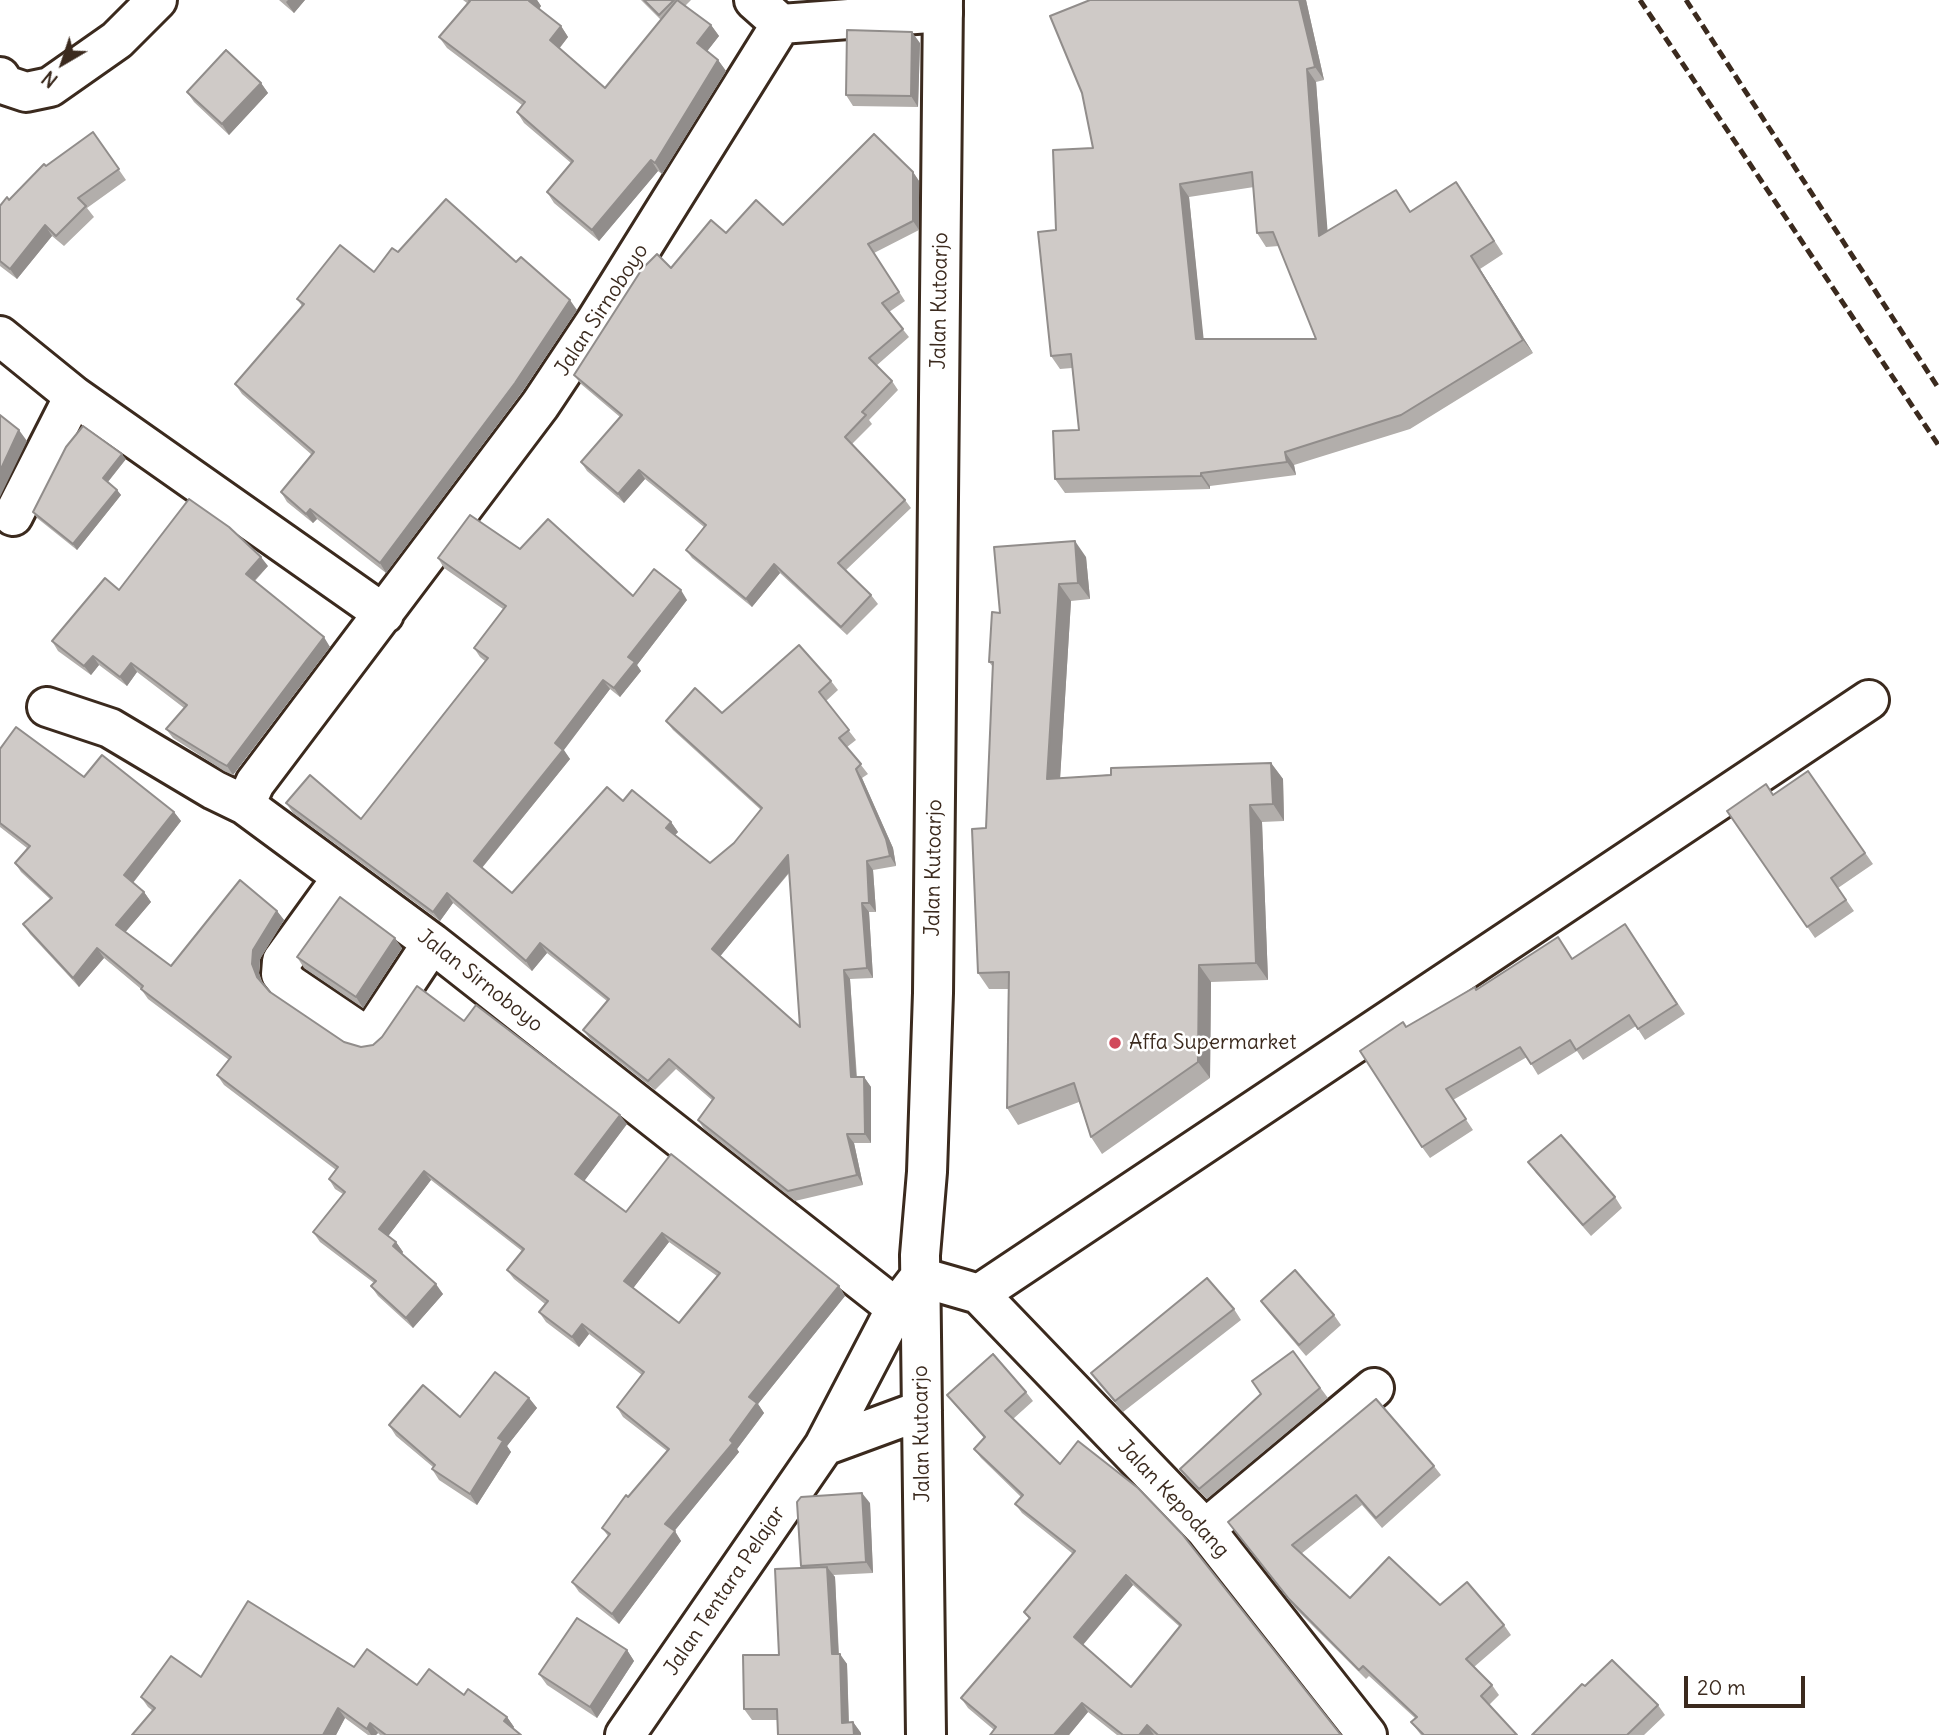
<!DOCTYPE html>
<html>
<head>
<meta charset="utf-8">
<style>
  body { margin:0 }
  #map { position:relative; width:1939px; height:1735px; overflow:hidden; background:#fff; font-family:Delius,sans-serif }
  canvas { display:block }
  .north { position:absolute; left:28px; top:28px; width:70px; height:70px; -webkit-text-stroke:5px #fff; paint-order:stroke; rotate:219deg; font-size:19px; font-weight:700; line-height:28px; text-align:center; color:#3b2a1e }
  .north::after { content:''; display:block; margin:auto; width:24px; height:32px; background:#3b2a1e; clip-path:polygon(50% 0,100% 100%,50% 72%,0 100%) }
  .scale { position:absolute; left:1684px; top:1676px; width:121px; height:32px; box-sizing:border-box; border:4px solid #3b2a1e; border-top:0; padding-left:9px; font-size:21px; line-height:24px; white-space:nowrap; color:#3b2a1e; -webkit-text-stroke:5px #fff; paint-order:stroke }
</style>
</head>
<body>
<div id="map">
<canvas width="1939" height="1735"></canvas>
<div class="north">N</div>
<div class="scale">20 m</div>
</div>
<script>
const g = document.querySelector('canvas').getContext('2d');
g.lineJoin = 'round';
const shape = rows => new Path2D(rows.map(r => 'M' + r).join(''));
function stroke(path, color, width, dash) { g.strokeStyle = color; g.lineWidth = width; g.lineCap = dash ? 'butt' : 'round'; g.setLineDash(dash || []); g.stroke(path); }
function fillPath(path, color) { g.fillStyle = color; g.fill(path, 'evenodd'); }
function write(font, color, halo, rows, align = 'center') {
  g.font = font + ' Delius,sans-serif'; g.lineWidth = 5; g.setLineDash([]); g.textBaseline = 'middle'; g.strokeStyle = halo; g.fillStyle = color; for (const [text, x, y, turn = 0] of rows) {
    g.save(); g.translate(x, y); g.rotate((+turn || 0) * Math.PI / 180); g.textAlign = isNaN(turn) ? turn : align; if (halo) g.strokeText(text, 0, 0); g.fillText(text, 0, 0); g.restore();
  }
}
const minor = shape([
  [754,0,781,24],
  [781,24,596,321,540,405,255,783,245,805,432,943,896,1308],
  [781,24,943,12],
  [0,77,5,85,26,92,50,87,117,40,157,0],
  [0,336,74,396,384,614],
  [13,516,74,396],
  [47,707,110,728,214,790,245,805],
  [342,878,282,961,281,974,289,984,363,1034,371,1035,432,943],
  [920,1277,979,1294,1205,1529,1367,1735],
  [979,1294,1869,700],
  [1205,1529,1374,1388]
]);
const major = shape([
  [824,1446,922,1410],
  [625,1735,824,1446,896,1308,920,1277],
  [926,1735,920,1255,927,1172,933,993,943,0]
]);
stroke(minor, '#3b2a1e', 44);
stroke(major, '#3b2a1e', 44);
stroke(minor, '#fff', 38);
stroke(major, '#fff', 38);
stroke(shape([
  [1640,0,1939,446],
  [1686,0,1939,389]
]), '#3b2a1e', 5, [10, 5]);
fillPath(shape([
  [279,0,305,0,294,13],
  [463,0,537,0,541,6,539,9,561,26,568,37,559,49,605,88,661,20,641,0,691,0,685,6,711,25,719,36,707,51,718,60,726,71,662,174,658,171,599,241,554,203,547,192,571,163,524,123,517,112,522,105,447,48,439,37,467,3],
  [1090,0,1306,0,1324,80,1316,82,1327,231,1410,212,1466,196,1503,254,1480,269,1533,353,1410,429,1294,465,1296,475,1210,486,1210,489,1065,493,1055,479,1079,430,1072,368,1060,369,1051,356,1056,230,1093,148],
  [1254,187,1257,233,1266,247,1279,246,1316,339,1203,339,1189,197],
  [920,43,918,107,853,106,846,95],
  [261,83,268,93,229,135,194,102,187,92],
  [93,132,126,180,87,208,94,217,64,246,52,236,17,279,0,266,0,206,9,200,46,166],
  [913,172,919,181,919,230,874,253,905,301,889,312,909,337,876,366,892,381,898,390,869,420,872,424,852,444,905,500,911,508,846,570,871,595,878,604,847,635,780,573,752,607,692,558,686,550,704,527,645,479,624,503,587,471,581,462,620,417,581,384,574,375,671,268,726,233,783,225],
  [398,252,516,262,577,310,522,392,386,573,317,519,313,523,287,502,281,492,312,455,242,394,235,384,302,306,297,299,374,272],
  [126,459,108,482,117,490,121,495,77,550,37,518,33,512],
  [520,549,633,596,687,600,637,665,641,671,620,697,610,689,563,750,570,759,482,868,512,893,623,801,671,822,678,832,675,835,710,863,734,843,761,810,673,730,666,721,722,713,831,681,838,690,826,701,856,740,847,747,868,774,862,778,893,848,896,866,873,870,876,912,869,912,873,978,850,979,857,1077,864,1077,871,1087,871,1143,854,1143,863,1185,795,1201,704,1129,698,1120,712,1100,676,1069,655,1090,590,1039,583,1030,607,1001,547,953,532,971,453,903,440,921,293,813,286,803,361,819,485,661,480,657,474,648,503,609,444,568,438,558],
  [790,872,800,1027,720,956],
  [1086,557,1090,599,1071,601,1060,778,1271,763,1283,779,1284,821,1262,822,1268,980,1211,982,1210,1078,1102,1154,1091,1137,1079,1102,1018,1125,1007,1108,1008,989,989,989,978,973,986,828,993,667,989,662,1000,613],
  [268,566,255,581,330,647,233,775,224,771,173,738,166,729,184,708,137,672,127,686,99,665,91,675,58,651,52,641,119,590],
  [0,749,84,777,174,812,181,821,133,883,144,892,151,902,125,932,171,966,277,911,284,920,260,959,259,973,263,984,270,992,344,1042,361,1047,373,1045,464,1021,627,1124,584,1181,626,1212,839,1286,845,1296,758,1404,764,1413,737,1449,739,1452,674,1531,681,1541,619,1624,579,1592,572,1582,608,1536,602,1528,667,1451,623,1417,617,1407,642,1375,589,1334,579,1347,546,1322,539,1312,545,1304,514,1279,507,1270,522,1251,431,1180,388,1236,396,1242,403,1252,402,1254,443,1294,413,1328,378,1296,371,1286,374,1283,320,1242,313,1232,343,1194,335,1189,329,1179,336,1170,224,1085,217,1075,229,1060,148,999,141,989,104,958,79,987,30,934,23,924,50,899,21,872,15,863,27,848,0,827],
  [669,1242,717,1276,679,1323,633,1288],
  [1808,771,1873,864,1838,888,1854,911,1815,938,1727,811,1773,795],
  [1625,924,1685,1014,1645,1040,1636,1026,1583,1060,1577,1051,1538,1075,1527,1057,1453,1100,1473,1130,1430,1158,1422,1147,1406,1027,1477,989,1573,959],
  [402,948,363,1008,304,968,297,957],
  [1528,1162,1615,1197,1622,1208,1591,1236,1536,1173],
  [1261,1301,1334,1315,1341,1325,1306,1356,1268,1311],
  [1234,1309,1241,1320,1123,1412,1099,1384,1091,1373],
  [1293,1351,1328,1398,1207,1499,1187,1479,1180,1469,1261,1394],
  [1026,1392,1033,1401,1013,1419,1341,1735,1117,1735,1088,1712,1069,1735,990,1735,994,1730,968,1708,961,1698,1029,1619,1024,1612,1073,1554,1022,1513,1015,1504,1021,1497,981,1458,974,1449,984,1438,954,1404,947,1395],
  [1133,1585,1180,1627,1131,1687,1083,1645],
  [529,1398,537,1408,507,1446,511,1452,477,1505,439,1480,432,1469,433,1467,396,1436,389,1425,460,1417],
  [1434,1466,1441,1475,1382,1528,1362,1505,1301,1554,1350,1598,1440,1605,1504,1625,1511,1635,1474,1667,1492,1685,1499,1695,1489,1705,1517,1735,1421,1735,1411,1722,1415,1718,1369,1676,1366,1679,1296,1609,1228,1522],
  [870,1503,873,1573,833,1575,835,1577,839,1654,847,1664,849,1722,853,1722,861,1733,861,1735,778,1735,777,1720,752,1720,744,1709,779,1655,803,1568,801,1566],
  [627,1650,634,1661,597,1718,547,1685,539,1674],
  [354,1667,417,1685,464,1695,507,1717,514,1727,513,1728,521,1735,380,1735,378,1733,376,1735,368,1735,345,1718,336,1735,132,1735,153,1711,148,1707,141,1697,201,1677],
  [1585,1686,1658,1705,1665,1715,1644,1735,1532,1735]
]), '#b2aeab');
fillPath(shape([
  [288,0,305,0,294,13,286,2],
  [530,0,537,0,541,6,537,12,529,1],
  [1299,0,1306,0,1324,80,1315,67],
  [711,25,719,36,705,54,697,43],
  [561,26,568,37,557,51,550,40],
  [912,32,920,43,918,107,911,96],
  [718,60,726,71,662,174,655,163],
  [1307,69,1316,82,1329,249,1319,236],
  [261,83,268,93,229,135,222,124],
  [651,160,658,171,599,241,592,230],
  [913,172,919,181,919,230,913,221],
  [1180,184,1189,197,1205,352,1196,339],
  [45,225,52,236,17,279,10,269],
  [1471,256,1480,269,1533,353,1523,340],
  [570,300,577,310,522,392,386,573,380,563],
  [19,430,27,441,0,497,0,471],
  [1285,452,1294,465,1296,475,1287,462],
  [122,454,126,459,106,484,103,478],
  [639,470,645,479,624,503,618,494],
  [1201,473,1210,486,1210,489,1201,476],
  [117,490,121,495,77,550,73,544],
  [310,509,317,519,313,523,306,514],
  [1075,541,1086,557,1090,599,1078,583],
  [261,557,268,566,252,583,246,574],
  [774,564,780,573,752,607,746,599],
  [1059,584,1071,601,1059,796,1047,779],
  [681,590,687,600,637,665,641,671,620,697,614,688,628,657],
  [324,637,330,647,233,775,227,766],
  [93,656,99,665,91,675,84,666],
  [131,663,137,672,127,686,120,677],
  [603,680,610,689,564,750,570,759,480,870,474,861,555,743],
  [1271,763,1283,779,1284,821,1273,804],
  [856,769,862,778,893,848,896,866,890,856],
  [1250,805,1262,822,1268,980,1256,963],
  [174,812,181,821,131,885,124,875],
  [671,822,678,832,673,837,666,828],
  [788,855,795,865,718,959,712,949],
  [867,861,873,870,876,912,869,903],
  [144,892,151,902,123,935,116,925],
  [447,893,453,903,440,921,433,912],
  [862,903,869,912,873,978,867,968],
  [277,911,284,920,260,959,259,973,263,987,257,977,252,964,253,950],
  [395,938,402,948,363,1008,356,997],
  [540,943,547,953,532,971,526,961],
  [97,948,104,958,79,987,73,978],
  [1199,965,1211,982,1210,1078,1198,1062],
  [844,970,850,979,857,1087,851,1077],
  [864,1077,871,1087,871,1143,865,1134],
  [620,1115,627,1124,582,1184,575,1174],
  [847,1134,854,1143,863,1185,857,1175],
  [424,1171,431,1180,386,1239,379,1229],
  [662,1233,669,1242,631,1291,624,1281],
  [396,1242,403,1252,400,1256,393,1246],
  [436,1284,443,1294,413,1328,406,1318],
  [839,1286,845,1296,758,1404,764,1413,737,1449,739,1452,672,1534,665,1524,749,1397],
  [582,1324,589,1334,579,1347,572,1337],
  [529,1398,537,1408,507,1446,511,1452,477,1505,470,1494,498,1438],
  [862,1493,870,1503,873,1573,866,1562],
  [675,1531,681,1541,619,1624,612,1614],
  [827,1567,835,1577,839,1664,832,1654],
  [1126,1575,1133,1585,1081,1647,1074,1637],
  [627,1650,634,1661,597,1718,590,1707],
  [840,1654,847,1664,849,1733,842,1723],
  [1082,1703,1088,1712,1069,1735,1054,1735],
  [338,1708,345,1718,336,1735,323,1735],
  [507,1717,514,1727,511,1731,504,1721],
  [853,1722,861,1733,861,1735,854,1735],
  [370,1723,378,1733,376,1735,371,1735,367,1729],
  [1147,1725,1154,1735,1139,1735]
]), '#918d8b');
const building = shape([
  [469,0,530,0,529,1,561,26,550,40,605,88,677,0,711,25,697,43,718,60,655,163,651,160,592,230,547,192,573,161,517,112,525,102,439,37,470,1,469,0],
  [644,0,674,0,659,15,644,0],
  [1090,0,1299,0,1315,67,1307,69,1319,236,1396,190,1410,212,1456,182,1494,241,1471,256,1523,340,1401,415,1285,452,1287,462,1201,473,1201,476,1055,479,1053,431,1079,430,1071,354,1051,356,1038,232,1056,230,1053,150,1093,148,1082,93,1050,16,1090,0],
  [1252,172,1257,233,1273,232,1316,339,1196,339,1180,184,1252,172],
  [847,30,912,32,911,96,846,95,847,30],
  [226,50,261,83,222,124,187,92,226,50],
  [93,132,119,169,78,198,86,206,56,236,45,225,10,269,0,261,0,206,7,197,9,200,44,164,46,166,93,132],
  [874,134,913,172,913,221,868,244,899,292,882,303,903,329,869,358,892,381,862,412,866,415,845,437,905,500,838,563,871,595,841,627,774,564,746,599,686,550,706,525,639,470,618,494,581,462,622,415,574,375,642,269,657,254,671,268,711,220,726,233,756,200,783,225,874,134],
  [446,199,516,262,521,257,570,300,515,383,380,563,310,509,306,514,281,492,314,452,235,384,304,304,297,299,340,245,374,272,392,248,398,252,446,199],
  [0,415,19,430,0,471,0,415],
  [83,426,122,454,103,478,117,490,73,544,33,512,66,447,83,426],
  [189,499,229,527,261,557,246,574,324,637,227,766,218,761,166,729,187,705,131,663,120,677,93,656,84,666,52,641,105,578,119,590,189,499],
  [470,515,520,549,548,519,633,596,654,569,681,590,628,657,635,662,614,688,603,680,555,743,563,750,474,861,512,893,607,787,623,801,632,790,671,822,666,828,710,863,734,843,762,808,666,721,695,688,722,713,799,645,831,681,819,692,849,730,839,738,861,764,856,769,886,839,890,856,867,861,869,903,862,903,867,968,844,970,851,1077,864,1077,865,1134,847,1134,857,1175,788,1191,698,1120,714,1098,669,1059,648,1081,583,1030,609,999,540,943,526,961,447,893,433,912,286,803,310,775,361,819,488,658,474,648,506,606,438,558,470,515],
  [788,855,800,1027,712,949,788,855],
  [1075,541,1078,583,1059,584,1047,779,1111,775,1111,768,1271,763,1273,804,1250,805,1256,963,1199,965,1198,1062,1091,1137,1074,1083,1007,1108,1009,972,978,973,972,829,986,828,993,662,989,662,992,612,1000,613,994,547,1075,541],
  [16,727,84,777,102,755,174,812,124,875,144,892,116,925,171,966,240,880,277,911,253,950,252,964,257,977,270,992,344,1042,361,1047,373,1045,382,1037,417,986,464,1021,476,1005,620,1115,575,1174,626,1212,671,1154,839,1286,749,1397,757,1403,730,1440,733,1443,665,1524,675,1531,612,1614,572,1582,610,1534,602,1528,626,1495,628,1497,669,1449,617,1407,644,1372,582,1324,572,1337,539,1312,548,1301,507,1270,524,1249,424,1171,379,1229,396,1242,393,1246,436,1284,406,1318,371,1286,376,1281,313,1232,345,1192,329,1179,338,1167,217,1075,231,1057,141,989,143,986,97,948,73,978,23,924,52,898,15,863,30,846,0,823,0,749,16,727],
  [662,1233,720,1273,679,1323,624,1281,662,1233],
  [1808,771,1865,853,1831,878,1846,900,1807,927,1727,811,1766,784,1773,795,1808,771],
  [340,897,395,938,356,997,297,957,340,897],
  [1625,924,1677,1004,1638,1029,1629,1015,1576,1050,1570,1040,1531,1064,1520,1047,1446,1089,1466,1119,1422,1147,1360,1051,1403,1022,1406,1027,1475,987,1476,990,1558,937,1572,959,1625,924],
  [1561,1135,1615,1197,1583,1225,1528,1162,1561,1135],
  [1295,1270,1334,1315,1299,1345,1261,1301,1295,1270],
  [1207,1278,1234,1309,1115,1401,1091,1373,1207,1278],
  [1293,1351,1320,1388,1199,1489,1180,1469,1261,1394,1252,1381,1293,1351],
  [993,1354,1026,1392,1005,1411,1060,1464,1078,1441,1138,1488,1182,1534,1341,1735,1158,1735,1147,1725,1139,1735,1123,1735,1082,1703,1054,1735,990,1735,996,1727,961,1698,1030,1618,1024,1612,1075,1551,1015,1504,1023,1495,974,1449,985,1437,947,1395,993,1354],
  [1126,1575,1181,1625,1131,1687,1074,1637,1126,1575],
  [495,1372,529,1398,498,1438,503,1441,470,1494,432,1469,435,1465,389,1425,423,1385,460,1417,495,1372],
  [1376,1399,1434,1466,1376,1518,1356,1495,1292,1545,1350,1598,1389,1557,1440,1605,1467,1582,1504,1625,1466,1659,1492,1685,1481,1696,1517,1735,1424,1735,1411,1722,1417,1717,1363,1666,1359,1670,1289,1599,1228,1522,1376,1399],
  [862,1493,866,1562,801,1566,797,1502,801,1497,862,1493],
  [827,1567,832,1654,840,1654,842,1723,853,1722,854,1735,778,1735,777,1709,744,1709,743,1655,779,1655,775,1569,827,1567],
  [248,1601,354,1667,367,1649,417,1685,429,1669,464,1695,468,1689,507,1717,504,1721,521,1735,386,1735,370,1723,367,1729,338,1708,323,1735,132,1735,155,1708,141,1697,171,1656,201,1677,248,1601],
  [577,1618,627,1650,590,1707,539,1674,577,1618],
  [1612,1660,1658,1705,1627,1735,1532,1735,1582,1684,1585,1686,1612,1660]
]);
fillPath(building, '#cfcac7');
stroke(building, '#918d8b', 2);
for (const [x, y, r, color] of [
  [1115,1043,7,"#d1495b"]
]) { const dot = new Path2D(); dot.arc(x, y, r, 0, 2 * Math.PI); g.fillStyle = color; g.fill(dot); stroke(dot, '#fff', 2.5); }
write('21px', '#3b2a1e', '#fff', [
  ["Jalan Kutoarjo",940,301,-89],
  ["Jalan Sirnoboyo",602,310,-57],
  ["Jalan Kutoarjo",934,868,-89],
  ["Jalan Sirnoboyo",480,981,38],
  ["Jalan Kutoarjo",922,1434,-91],
  ["Jalan Kepodang",1173,1499,47],
  ["Jalan Tentara Pelajar",725,1591,-56]
]);
write('21px', '#3b2a1e', '#fff', [
  ["Affa Supermarket",1129,1043]
], 'left');
</script>
</body>
</html>
